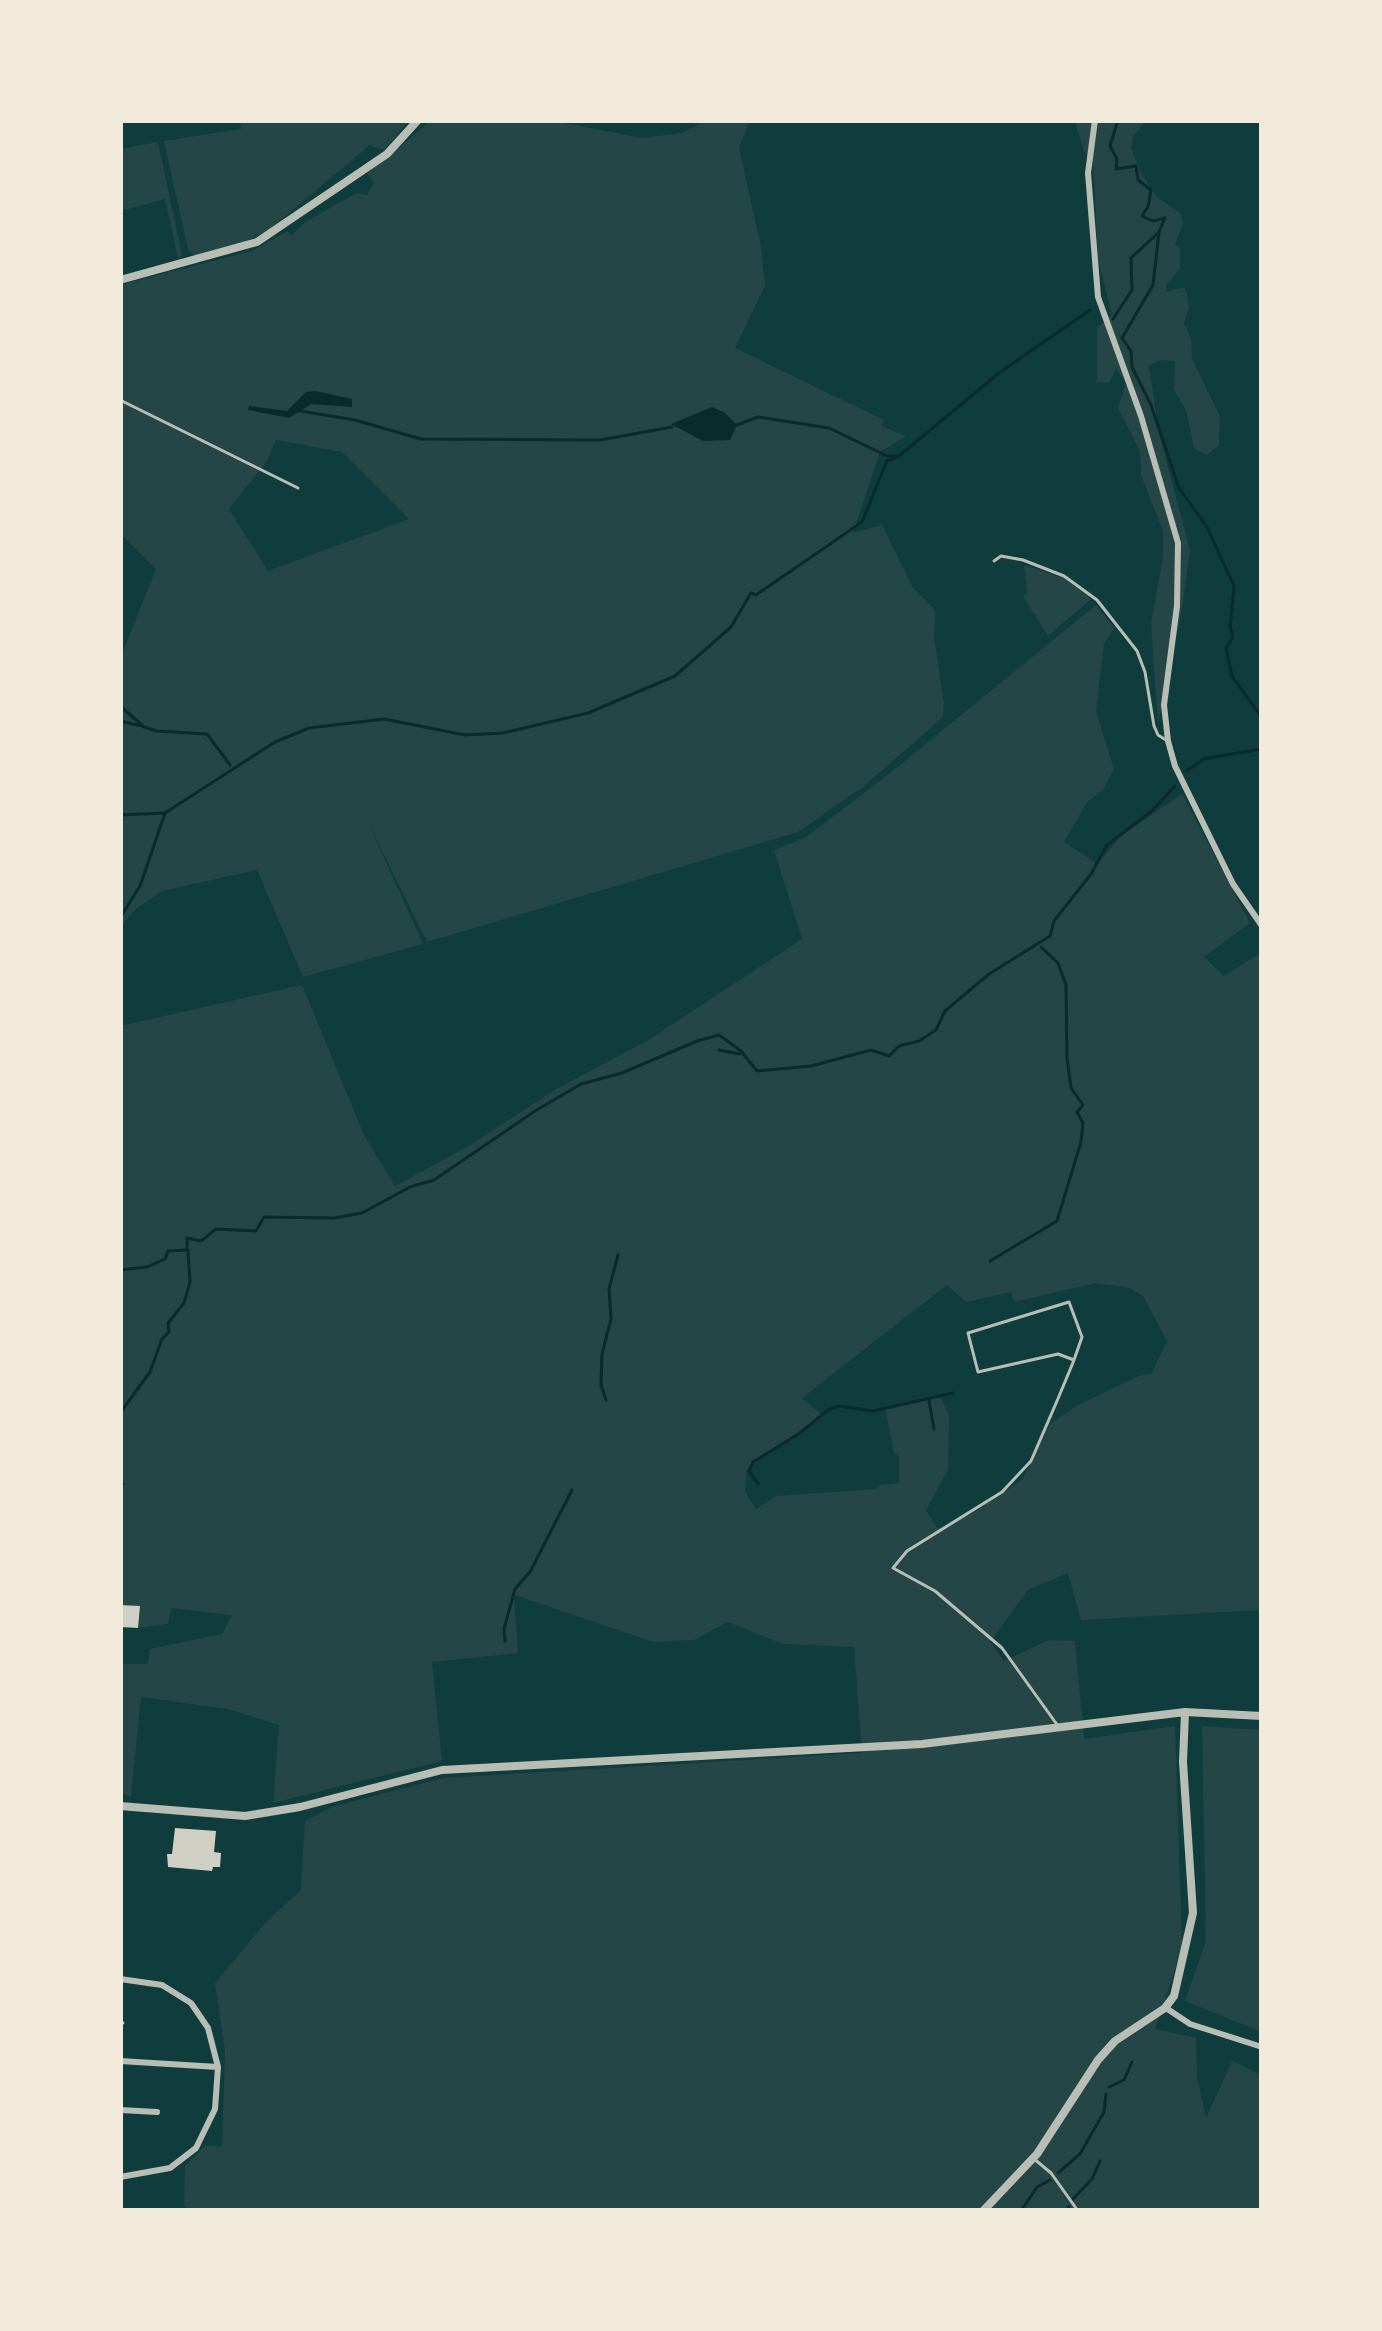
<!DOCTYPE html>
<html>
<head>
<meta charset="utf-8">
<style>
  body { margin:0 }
  #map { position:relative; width:1382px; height:2331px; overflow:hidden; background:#0f3d3e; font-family:Poppins,sans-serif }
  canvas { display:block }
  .frame { position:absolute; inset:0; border:123px solid #f1e9da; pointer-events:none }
</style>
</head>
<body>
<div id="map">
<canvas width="1382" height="2331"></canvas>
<div class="frame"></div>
</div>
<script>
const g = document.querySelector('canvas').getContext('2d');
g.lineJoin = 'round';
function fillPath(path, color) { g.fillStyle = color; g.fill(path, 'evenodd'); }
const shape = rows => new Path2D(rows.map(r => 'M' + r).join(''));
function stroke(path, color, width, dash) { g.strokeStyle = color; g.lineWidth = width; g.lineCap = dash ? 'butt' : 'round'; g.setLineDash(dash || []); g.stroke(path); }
fillPath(shape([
  [240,120,409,120,384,150,370,145,270,229,243,243,194,256,188,249,164,141,241,129],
  [432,120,549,120,642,138,682,133,707,120,750,120,739,148,761,247,765,286,735,348,884,420,881,426,906,436,880,452,853,533,882,525,913,588,935,610,934,637,944,703,943,717,864,786,798,832,427,942,366,818,423,944,303,977,257,870,162,891,136,909,120,927,120,659,156,569,120,533,123,427,120,285,252,251,288,231,291,236,305,222,357,193,367,195,374,183,367,173],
  [276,440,342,452,409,519,268,571,229,509,267,461],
  [1075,120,1146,120,1133,137,1131,148,1142,175,1157,197,1181,214,1183,224,1175,244,1180,248,1180,269,1166,285,1166,292,1185,287,1189,307,1184,323,1191,338,1192,359,1220,416,1219,445,1207,455,1194,448,1186,410,1174,390,1175,361,1160,360,1149,366,1159,433,1190,550,1182,609,1158,724,1151,624,1163,557,1163,531,1141,475,1140,451,1118,408,1126,383,1116,369,1109,383,1097,382,1097,328,1112,315,1098,259,1093,159,1084,152],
  [158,142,182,255,178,258,165,199,120,211,120,149],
  [1024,565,1064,578,1091,599,1048,636,1023,596,1027,593],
  [1096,605,1114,628,1104,644,1096,711,1114,769,1103,790,1087,802,1064,842,1097,864,1122,835,1182,794,1250,923,1204,957,1224,976,1262,952,1262,1610,1081,1620,1068,1573,1028,1590,990,1642,1004,1661,1049,1640,1075,1641,1084,1739,1175,1726,1182,1949,1155,2029,1196,2038,1197,2077,1206,2118,1232,2061,1262,2075,1262,2211,190,2211,184,2205,185,2166,205,2146,222,2146,225,2051,215,1983,266,1922,301,1890,305,1821,332,1807,443,1778,862,1753,854,1647,783,1644,728,1622,694,1640,654,1642,514,1595,518,1653,432,1662,442,1761,273,1803,279,1725,228,1709,141,1697,131,1797,120,1793,120,1664,148,1664,150,1649,222,1634,232,1615,171,1608,168,1624,138,1628,140,1607,120,1605,120,1026,302,985,364,1135,395,1186,467,1147,558,1088,647,1041,802,939,774,850,805,838,890,773],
  [1096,1283,1130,1288,1143,1296,1167,1341,1151,1374,1141,1375,1078,1405,1050,1424,1023,1479,973,1513,938,1529,926,1510,948,1470,949,1415,939,1395,885,1407,894,1452,899,1457,899,1483,880,1485,876,1489,776,1496,756,1509,745,1492,747,1469,822,1415,802,1398,947,1285,966,1302,1011,1292,1014,1302],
  [1202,1726,1262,1730,1262,2032,1185,2001,1206,1941]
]), '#244646');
fillPath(shape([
  [316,391,352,399,352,407,311,404,289,418,248,410,249,406,287,411,306,392],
  [712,407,725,413,737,425,730,440,703,441,671,424]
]), '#0a2a2b');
stroke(shape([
  [1118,120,1110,146,1117,159,1116,169,1136,166,1138,180,1151,190,1148,207,1142,216,1153,221,1165,218,1159,232,1153,285,1122,338,1131,351,1132,367,1151,405,1179,488,1207,527,1234,586,1230,627,1233,637,1226,648,1232,676,1262,718],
  [1113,319,1132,290,1131,258,1158,233],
  [300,411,355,420,421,439,600,440,672,427],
  [737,425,758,417,829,428,887,456,899,456,999,373,1090,310],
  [120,706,144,727,157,731,207,734,230,765],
  [120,721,142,726],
  [1187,771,1203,759,1262,749],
  [120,815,165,813],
  [120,918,140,886,165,813,275,742,309,728,384,719,465,735,503,733,588,713,675,676,731,627,751,593,756,595,862,522,887,461,899,456],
  [719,1050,740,1054],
  [990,1261,1057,1221,1081,1142,1083,1123,1077,1112,1083,1105,1071,1088,1067,1058,1066,985,1058,963,1041,947],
  [120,1270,147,1267,165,1259,168,1251,187,1250,187,1238,201,1241,216,1229,256,1231,264,1217,334,1218,362,1213,410,1187,434,1180,535,1111,581,1084,622,1073,697,1041,719,1035,741,1051,757,1071,811,1066,871,1050,889,1056,899,1046,919,1041,936,1030,945,1011,989,974,1050,936,1054,921,1091,874,1107,845,1153,810,1175,786],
  [606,1400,601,1385,602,1354,611,1319,609,1289,618,1255],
  [929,1401,934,1429],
  [120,1413,150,1372,162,1339,169,1332,168,1323,184,1303,190,1282,188,1251],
  [120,1482,123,1484],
  [758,1484,749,1471,753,1462,800,1433,828,1410,839,1406,873,1411,953,1393],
  [505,1641,504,1629,515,1589,530,1572,572,1490],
  [1109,2087,1124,2080,1132,2062],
  [1058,2173,1080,2154,1104,2112,1106,2094],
  [1073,2199,1092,2179,1100,2161],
  [1021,2211,1037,2187,1050,2180],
  [1067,2211,1069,2206]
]), '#0a2a2b', 3);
fillPath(shape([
  [120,1605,140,1606,138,1628,120,1627],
  [175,1828,216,1831,214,1852,221,1853,220,1867,213,1867,212,1871,168,1867,167,1854,172,1854]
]), '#cfcfc3');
stroke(shape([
  [120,400,298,488],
  [994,561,1001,556,1023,560,1064,576,1097,600,1137,651,1145,672,1154,726,1158,735,1166,740],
  [1058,1726,1002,1648,935,1591,893,1568,907,1551,1002,1492,1031,1461,1057,1401,1072,1365,1074,1360,1082,1337,1069,1302,968,1333,978,1372,1058,1354,1074,1360],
  [120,2022,123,2023],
  [1033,2158,1051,2173,1078,2211]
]), '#b8beb3', 3);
stroke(shape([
  [1095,120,1088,173,1098,297,1141,416,1178,543,1177,606,1164,705,1168,741,1175,766,1233,884,1262,926],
  [120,1979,162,1985,191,2003,208,2028,218,2067,215,2109,196,2148,170,2168,120,2177],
  [1166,2008,1190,2024,1262,2047],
  [120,2061,218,2067],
  [120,2110,157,2112]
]), '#b8beb3', 6);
stroke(shape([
  [120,280,257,242,387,154,418,120],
  [120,1806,245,1816,300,1807,442,1770,922,1744,1185,1712,1262,1716],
  [983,2211,1037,2154,1098,2060,1115,2041,1165,2008,1174,1996,1193,1913,1183,1762,1185,1712]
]), '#b8beb3', 8);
</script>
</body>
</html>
